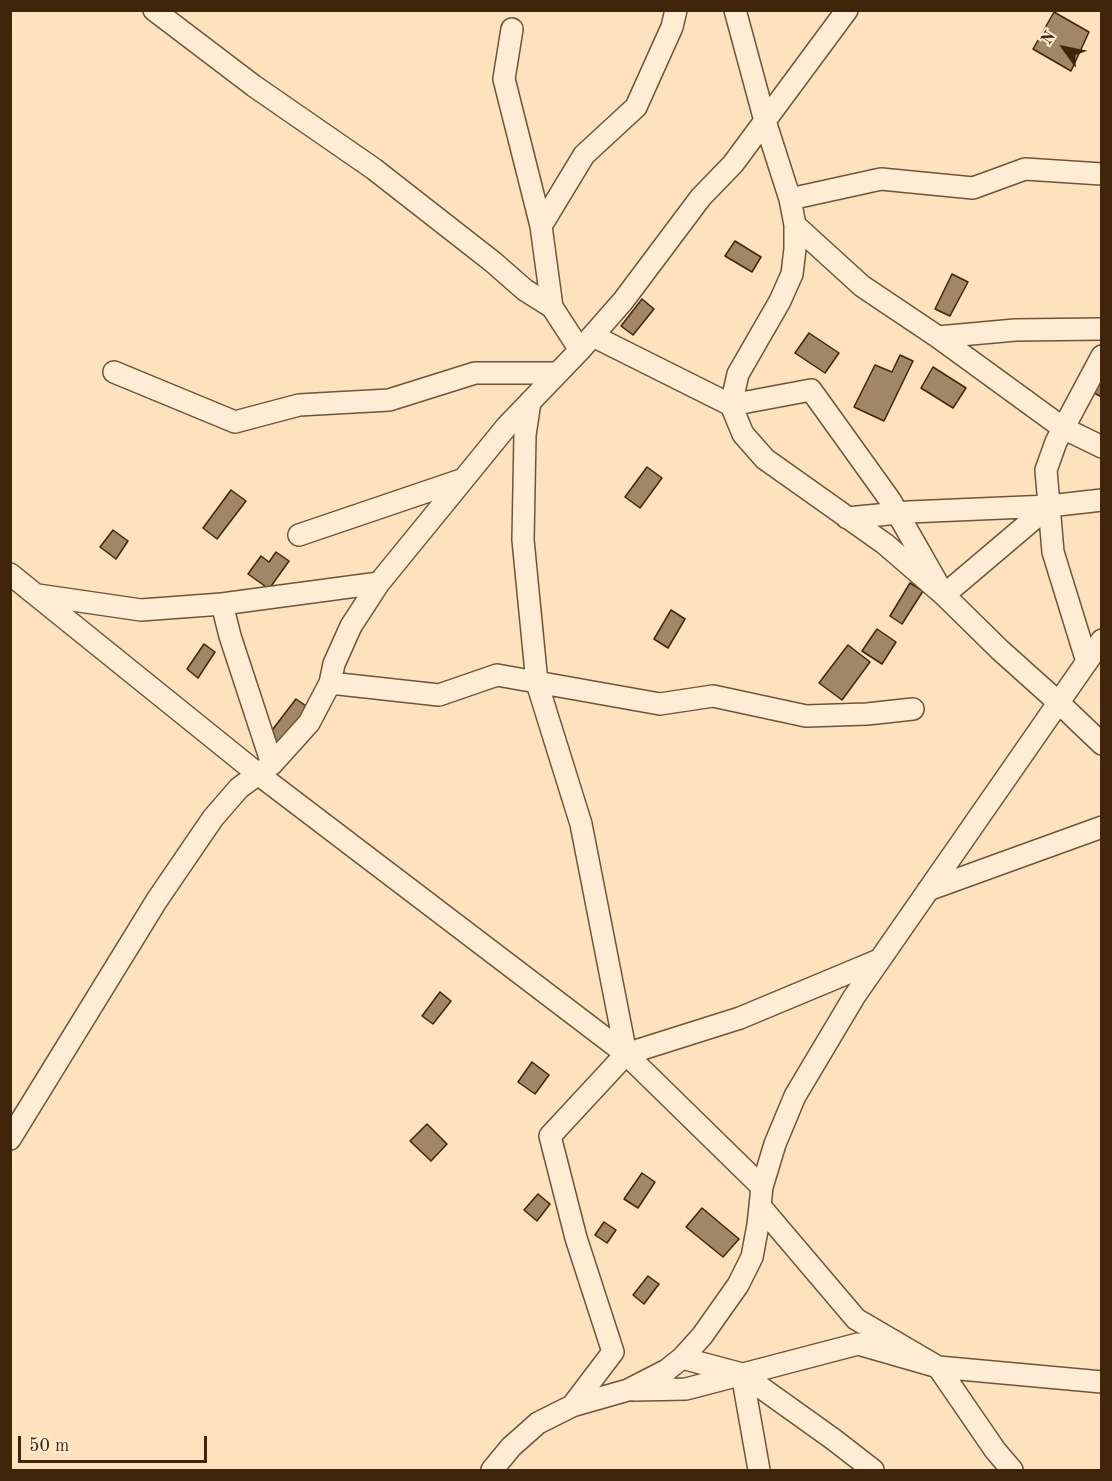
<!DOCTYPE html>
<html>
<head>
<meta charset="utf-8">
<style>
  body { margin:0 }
  #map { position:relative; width:1112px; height:1481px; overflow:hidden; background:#fde2bd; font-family:"Old Standard TT",serif }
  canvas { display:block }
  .frame { position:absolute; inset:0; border:12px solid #40250a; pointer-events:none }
  .north { position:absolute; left:1034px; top:18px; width:60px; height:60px; -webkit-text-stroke:4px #feecd4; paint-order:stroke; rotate:303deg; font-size:16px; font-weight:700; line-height:24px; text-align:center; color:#40250a }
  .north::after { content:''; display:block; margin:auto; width:21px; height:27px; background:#40250a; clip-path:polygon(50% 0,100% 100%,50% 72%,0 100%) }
  .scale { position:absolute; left:18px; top:1436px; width:189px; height:27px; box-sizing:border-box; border:3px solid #40250a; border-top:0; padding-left:8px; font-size:18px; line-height:21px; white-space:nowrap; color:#40250a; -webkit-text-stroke:4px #feecd4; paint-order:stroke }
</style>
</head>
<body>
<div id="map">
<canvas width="1112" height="1481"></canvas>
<div class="frame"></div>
<div class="north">N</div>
<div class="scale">50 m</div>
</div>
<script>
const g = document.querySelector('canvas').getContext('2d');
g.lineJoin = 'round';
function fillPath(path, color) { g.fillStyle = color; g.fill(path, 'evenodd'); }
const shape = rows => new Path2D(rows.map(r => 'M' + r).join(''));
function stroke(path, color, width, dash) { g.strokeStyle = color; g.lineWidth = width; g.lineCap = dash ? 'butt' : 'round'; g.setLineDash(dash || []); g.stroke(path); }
const building = shape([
  [1054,12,1089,32,1071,71,1033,49,1054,12],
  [735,241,761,257,752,272,725,256,735,241],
  [952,274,968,282,950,316,935,309,952,274],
  [642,299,654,309,633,335,621,326,642,299],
  [809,333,839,353,825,373,795,353,809,333],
  [900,355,913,361,884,421,854,407,875,365,892,372,900,355],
  [1102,365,1102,397,1088,390,1102,365],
  [933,367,966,388,953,408,921,388,933,367],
  [647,467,662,478,640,508,625,497,647,467],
  [231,490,246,501,217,539,203,528,231,490],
  [113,530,128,541,116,559,100,547,113,530],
  [276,552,289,561,269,589,248,574,261,556,269,562,276,552],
  [910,583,923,591,902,624,890,616,910,583],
  [671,610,685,619,668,648,654,639,671,610],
  [877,629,896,642,882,664,862,651,877,629],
  [204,644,215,652,198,678,187,669,204,644],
  [848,645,870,662,842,700,819,683,848,645],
  [296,699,309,708,279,748,266,738,296,699],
  [440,992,451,1001,433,1024,422,1016,440,992],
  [532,1062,549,1075,535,1094,518,1082,532,1062],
  [427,1124,447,1144,431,1161,410,1141,427,1124],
  [642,1173,655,1182,638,1208,624,1199,642,1173],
  [538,1194,550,1204,537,1221,524,1210,538,1194],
  [702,1208,739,1239,723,1257,686,1227,702,1208],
  [604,1222,616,1230,607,1243,595,1235,604,1222],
  [648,1276,659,1284,644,1304,633,1295,648,1276]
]);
fillPath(building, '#a28767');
stroke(building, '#40250a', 1.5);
const street = shape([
  [154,10,254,86,374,169,493,262,525,290,552,307,580,350],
  [735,10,765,121,790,199,795,225,795,249,792,274,780,301,738,374,731,405,743,434,765,459,885,544,944,595,1000,650,1058,702,1102,744],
  [512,29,504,79,541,226],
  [790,199,881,179,973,188,1025,169,1102,174],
  [795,225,862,286,938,337,1015,330,1102,329],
  [552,307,541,226,584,155,636,107,672,27,676,10],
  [593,336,731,405,811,390,890,500,944,595,1049,506],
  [938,337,1063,428,1102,447],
  [114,372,235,422,299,405,389,400,475,373,558,373],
  [530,402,525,435,523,540,537,683,581,824,626,1054],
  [847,518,909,512,1049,506,1102,500],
  [299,535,461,480],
  [10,574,258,774,626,1054,762,1187],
  [38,595,141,610,222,604],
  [1087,662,1053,552,1046,470,1056,442,1102,356],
  [330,683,439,695,497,675,660,704,713,696,806,716,867,714,913,709],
  [272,764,230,636,222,604,379,583],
  [928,890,1102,827],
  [10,1139,157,900,213,818,239,788,272,764,309,723,330,683,334,664,351,626,379,583,507,426,580,350,623,301,701,197,733,164,847,10],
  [760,1206,856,1319,938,1367,1102,1382],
  [682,1358,742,1374,833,1439,873,1470],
  [742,1374,759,1470],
  [634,1390,686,1389,858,1344,938,1367,995,1450,1012,1470],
  [572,1406,613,1352,576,1238,550,1136,626,1054,740,1018,879,960],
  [492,1470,511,1447,538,1423,572,1406,628,1390,667,1370,682,1358,702,1336,738,1285,752,1257,758,1225,762,1187,775,1144,795,1096,854,997,1102,640]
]);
stroke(street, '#6f5437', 24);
stroke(street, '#feecd4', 21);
</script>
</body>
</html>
